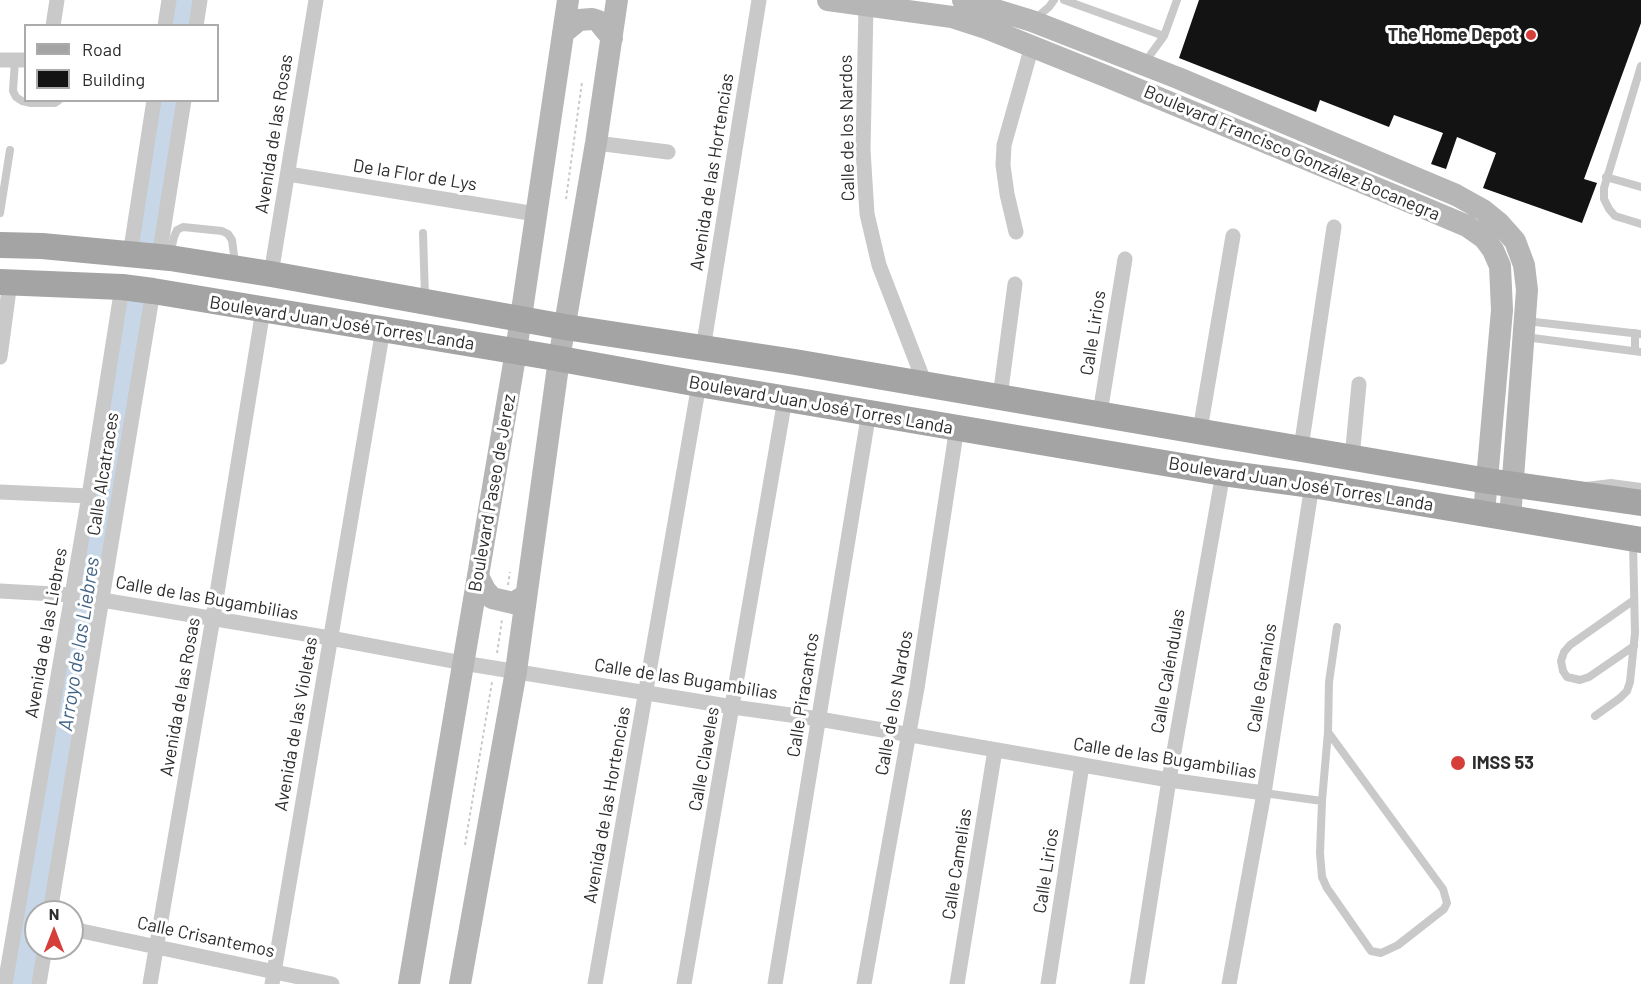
<!DOCTYPE html>
<html>
<head>
<meta charset="utf-8">
<style>
  body { margin:0 }
  #map { position:relative; width:1641px; height:984px; overflow:hidden; background:#fff; font-family:Barlow,sans-serif }
  canvas { display:block }
  .legend { position:absolute; left:24px; top:24px; width:195px; height:78px; box-sizing:border-box; background:#fff; border:2px solid #ababab; margin:0; padding:8px 10px; list-style:none; font-size:18px; color:#2c2c2c }
  .legend li { display:flex; align-items:center; gap:12px; height:30px }
  .legend b { width:30px; border:2px solid #ababab }
  .north { position:absolute; left:24px; top:900px; width:60px; height:60px; box-sizing:border-box; background:#fff; border:2px solid #ababab; border-radius:50%; rotate:0deg; font-size:16px; font-weight:700; line-height:24px; text-align:center; color:#2c2c2c }
  .north::after { content:''; display:block; margin:auto; width:21px; height:27px; background:#d63e3a; clip-path:polygon(50% 0,100% 100%,50% 72%,0 100%) }
</style>
</head>
<body>
<div id="map">
<canvas width="1641" height="984"></canvas>
<ul class="legend">
<li><b style="height:8px;background:#a4a4a4"></b>Road</li>
<li><b style="height:16px;background:#131313"></b>Building</li>
</ul>
<div class="north">N</div>
</div>
<script>
const g = document.querySelector('canvas').getContext('2d');
g.lineJoin = 'round';
const shape = rows => new Path2D(rows.map(r => 'M' + r).join(''));
function stroke(path, color, width, dash) { g.strokeStyle = color; g.lineWidth = width; g.lineCap = dash ? 'butt' : 'round'; g.setLineDash(dash || []); g.stroke(path); }
function fillPath(path, color) { g.fillStyle = color; g.fill(path, 'evenodd'); }
function write(font, color, halo, rows, align = 'center') {
  g.font = font + ' Barlow,sans-serif'; g.lineWidth = 6; g.setLineDash([]); g.textBaseline = 'middle'; g.strokeStyle = halo; g.fillStyle = color; for (const [text, x, y, turn = 0] of rows) {
    g.save(); g.translate(x, y); g.rotate((+turn || 0) * Math.PI / 180); g.textAlign = isNaN(turn) ? turn : align; if (halo) g.strokeText(text, 0, 0); g.fillText(text, 0, 0); g.restore();
  }
}
stroke(shape([
  [181,26,185,0],
  [145,242,168,100],
  [23,984,135,304]
]), '#c7d7e7', 26);
fillPath(shape([
  [1199,0,1641,0,1641,23,1584,179,1597,183,1582,223,1483,188,1496,153,1457,137,1446,169,1431,164,1443,133,1394,115,1389,127,1320,100,1316,112,1179,58]
]), '#131313');
stroke(shape([
  [566,199,582,82],
  [508,585,510,572],
  [497,653,502,620],
  [465,845,492,682]
]), '#c9c9c9', 2, [3, 3]);
stroke(shape([
  [1064,0,1164,36],
  [1036,18,1049,7,1054,0],
  [15,60,13,91,16,97,22,101,31,103,55,103,59,100],
  [1145,62,1164,36,1177,0],
  [1641,66,1604,188,1604,199,1609,209,1615,216,1641,224],
  [1606,177,1641,187],
  [0,213,10,150],
  [423,233,425,297],
  [170,254,174,237,177,230,183,227,222,231,228,234,232,240,235,263],
  [1526,321,1641,334],
  [1635,333,1635,351],
  [1525,337,1641,352],
  [1586,486,1611,483,1641,487],
  [1634,600,1570,645,1564,652,1561,661,1563,671,1567,677,1580,680,1589,677,1634,646],
  [1595,716,1620,698,1627,691,1630,682,1635,633,1633,543],
  [1264,793,1322,801,1320,853,1322,877,1327,888,1371,951,1381,953,1398,945,1444,909,1447,903,1443,889,1328,732,1329,682,1337,627],
  [1322,801,1328,732]
]), '#c9c9c9', 8);
stroke(shape([
  [866,6,863,150,867,214,879,265,925,384],
  [53,26,57,0],
  [165,26,169,0],
  [196,26,200,0],
  [0,60,26,60],
  [596,143,668,152],
  [288,174,536,214],
  [1016,232,1007,194,1003,165,1004,145,1032,46],
  [130,255,154,100],
  [159,257,184,100],
  [271,274,316,0],
  [703,349,759,0],
  [0,357,10,282],
  [1000,397,1015,284],
  [1100,413,1125,259],
  [1200,430,1233,236],
  [1301,448,1334,227],
  [1352,458,1359,384],
  [0,492,89,496],
  [0,591,72,595],
  [102,600,330,638,463,663,733,707,819,719,1169,780,1264,793],
  [50,912,153,291],
  [72,929,332,984],
  [5,984,89,496,122,287],
  [39,984,45,948],
  [150,984,213,618,263,310],
  [272,984,383,329],
  [595,984,699,384],
  [684,984,785,399],
  [775,984,869,412],
  [864,984,917,688,957,427],
  [957,984,995,750],
  [1048,984,1082,765],
  [1137,984,1169,780,1223,473],
  [1229,984,1264,793,1312,485]
]), '#c9c9c9', 15);
stroke(shape([
  [828,0,952,17,986,28,1108,77,1422,207,1467,226,1484,238,1493,250,1500,266,1502,310,1484,513],
  [963,0,1032,21,1178,78,1456,195,1483,210,1499,223,1515,241,1524,265,1527,290,1510,518],
  [563,33,579,20,592,19,598,21,612,38],
  [478,576,485,590,492,598,513,603,526,595],
  [409,984,516,351,568,0],
  [460,984,516,671,559,359,596,143,617,0]
]), '#b6b6b6', 22);
stroke(shape([
  [0,245,42,246,170,258,271,274,565,327,795,362,1488,481,1641,503],
  [0,282,122,287,153,291,544,356,699,384,1223,473,1312,485,1641,540]
]), '#a4a4a4', 26);
for (const [x, y, r, color] of [
  [1531,35,6,"#d63e3a"],
  [1458,763,8,"#d63e3a"]
]) { const dot = new Path2D(); dot.arc(x, y, r, 0, 2 * Math.PI); g.fillStyle = color; g.fill(dot); stroke(dot, '#fff', 2); }
write('bold 18px', '#2c2c2c', '#fff', [
  ["The Home Depot",1519,35],
  ["IMSS 53",1472,763,"left"]
], 'right');
write('18px', '#2c2c2c', '#fff', [
  ["Calle de los Nardos",847,128,-91],
  ["Avenida de las Rosas",274,134,-81],
  ["Boulevard Francisco González Bocanegra",1292,153,23],
  ["Avenida de las Hortencias",712,172,-81],
  ["De la Flor de Lys",415,175,9],
  ["Boulevard Juan José Torres Landa",342,323,9],
  ["Calle Lirios",1093,333,-81],
  ["Boulevard Juan José Torres Landa",821,405,10],
  ["Calle Alcatraces",103,474,-81],
  ["Boulevard Juan José Torres Landa",1301,484,9],
  ["Boulevard Paseo de Jerez",492,493,-80],
  ["Calle de las Bugambilias",207,598,10],
  ["Avenida de las Liebres",46,633,-80],
  ["Calle Caléndulas",1168,671,-80],
  ["Calle Geranios",1262,678,-81],
  ["Calle de las Bugambilias",686,679,9],
  ["Calle Piracantos",803,695,-81],
  ["Avenida de las Rosas",180,697,-80],
  ["Calle de los Nardos",894,703,-80],
  ["Avenida de las Violetas",296,724,-80],
  ["Calle de las Bugambilias",1165,758,9],
  ["Calle Claveles",704,759,-80],
  ["Avenida de las Hortencias",607,805,-80],
  ["Calle Camelias",957,864,-81],
  ["Calle Lirios",1046,871,-81],
  ["Calle Crisantemos",206,937,12]
]);
write('italic 20px', '#416486', '#fff', [
  ["Arroyo de las Liebres",79,644,-81]
]);
</script>
</body>
</html>
